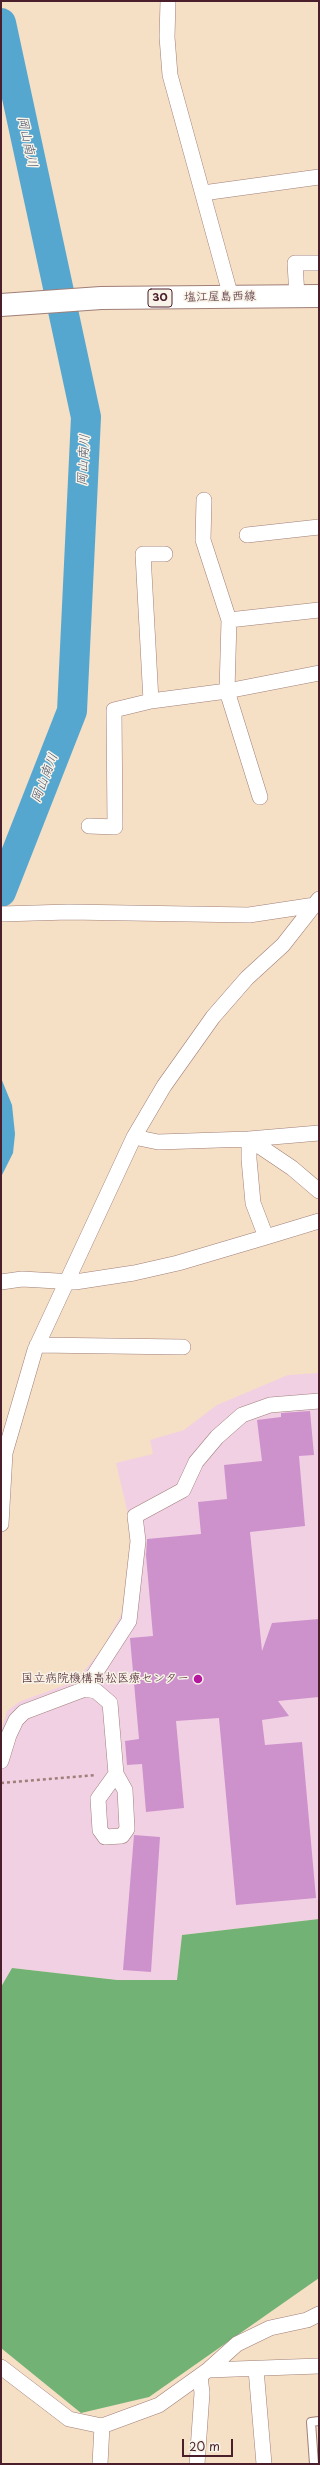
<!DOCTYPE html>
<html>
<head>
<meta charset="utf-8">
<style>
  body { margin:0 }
  #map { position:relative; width:320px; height:2465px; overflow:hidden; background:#f5dfc5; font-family:"Playpen Sans",sans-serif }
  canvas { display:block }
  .frame { position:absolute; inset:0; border:2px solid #4a1f2b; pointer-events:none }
  .scale { position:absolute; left:182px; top:2439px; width:51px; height:18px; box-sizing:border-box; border:2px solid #4a1f2b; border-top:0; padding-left:5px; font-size:12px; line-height:14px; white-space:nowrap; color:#4a1f2b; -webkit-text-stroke:3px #f7f3e8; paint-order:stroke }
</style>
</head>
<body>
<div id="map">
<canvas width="320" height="2465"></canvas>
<div class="frame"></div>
<div class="scale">20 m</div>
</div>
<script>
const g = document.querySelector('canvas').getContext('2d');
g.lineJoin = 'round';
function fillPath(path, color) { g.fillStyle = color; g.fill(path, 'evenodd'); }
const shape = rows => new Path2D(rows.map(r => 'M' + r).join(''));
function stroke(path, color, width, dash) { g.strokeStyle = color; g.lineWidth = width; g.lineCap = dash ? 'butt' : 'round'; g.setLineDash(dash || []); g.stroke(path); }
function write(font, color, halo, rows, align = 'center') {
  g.font = font + ' "Playpen Sans","Klee One",sans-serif'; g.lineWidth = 3; g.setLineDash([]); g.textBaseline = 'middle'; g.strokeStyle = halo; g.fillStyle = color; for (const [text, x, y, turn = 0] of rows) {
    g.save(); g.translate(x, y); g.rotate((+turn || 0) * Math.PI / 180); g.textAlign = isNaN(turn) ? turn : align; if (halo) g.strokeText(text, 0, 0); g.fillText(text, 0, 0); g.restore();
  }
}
fillPath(shape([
  [319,1373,319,1919,182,1935,177,1980,117,1980,12,1968,1,1987,1,1732,7,1711,19,1702,73,1682,80,1676,102,1649,125,1608,132,1531,116,1463,153,1454,150,1440,184,1430,217,1405,288,1375]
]), '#f1d0e4');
fillPath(shape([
  [319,1919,319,2278,149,2397,81,2413,1,2348,1,1987,12,1968,117,1980,177,1980,182,1935]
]), '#72b274');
fillPath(shape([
  [1,1078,12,1105,15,1134,13,1153,1,1177]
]), '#55a7d0');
stroke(shape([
  [1,23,86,417,72,711,1,892]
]), '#55a7d0', 30);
fillPath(shape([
  [310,1411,314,1455,299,1456,305,1526,250,1532,262,1651,272,1623,319,1619,319,1697,278,1701,289,1716,262,1720,265,1745,302,1742,316,1898,236,1905,219,1718,176,1721,184,1808,146,1812,142,1764,127,1765,125,1741,139,1739,130,1638,153,1636,146,1555,147,1539,201,1534,198,1502,227,1499,224,1465,262,1461,257,1420,281,1417,281,1413],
  [134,1835,160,1837,151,1972,123,1970]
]), '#cd92cb');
const service = shape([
  [314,2464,311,2422,319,2421]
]);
const minor = shape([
  [168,1,167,37,170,75,231,297],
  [203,193,319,177],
  [297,296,295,263,319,263],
  [204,500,203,540,229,620,227,691,260,797],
  [247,535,319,527],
  [229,620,319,610],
  [151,701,143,554,165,554],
  [89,826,115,827,114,710,151,701,227,691,319,673],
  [1,914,69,912,249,915,315,905],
  [134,1137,158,1142,249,1139,292,1168,319,1191],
  [266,1237,319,1221],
  [1,1282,22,1279,75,1282,134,1273,178,1263,266,1237,253,1203,249,1159,249,1139,319,1133],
  [37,1345,183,1347],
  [1,1524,5,1453,35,1350,134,1137,164,1086,213,1017,247,978,283,945,319,899],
  [85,1689,129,1621,138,1541,135,1516,183,1490,196,1462,217,1437,242,1415,270,1405,319,1401],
  [1,1761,9,1735,16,1720,24,1712,85,1689,96,1691,110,1703,116,1774,125,1790,127,1829,122,1836,105,1837,100,1830,98,1799,116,1774],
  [1,2367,69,2419,102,2426,159,2405,208,2370,319,2366],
  [256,2369,264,2464],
  [208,2370,237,2344,270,2328,307,2320,319,2314],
  [100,2464,102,2426],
  [197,2464,202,2393,200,2376]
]);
const primary = shape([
  [1,305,101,298,319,296]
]);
stroke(service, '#a07f78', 10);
stroke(minor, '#a07f78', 16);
stroke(primary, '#a07f78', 24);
stroke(shape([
  [1,1783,96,1775]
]), '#a07f78', 2.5, [3, 3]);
stroke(service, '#fff', 8);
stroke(minor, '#fff', 15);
stroke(primary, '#fff', 22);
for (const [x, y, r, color] of [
  [198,1679,5,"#b5179e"]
]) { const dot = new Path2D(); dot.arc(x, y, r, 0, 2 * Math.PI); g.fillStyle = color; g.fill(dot); stroke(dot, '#f7f3e8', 1.5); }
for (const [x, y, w] of [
  [160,298,24]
]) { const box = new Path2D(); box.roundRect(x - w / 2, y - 9, w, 18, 3); g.fillStyle = '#f7f3e8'; g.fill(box); stroke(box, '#4a1f2b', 1); }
write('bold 11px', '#4a1f2b', null, [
  ["30",160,298]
]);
write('12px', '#4a1f2b', '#f7f3e8', [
  ["塩江屋島西線",220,297,-1]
]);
write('12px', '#4a1f2b', '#f7f3e8', [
  ["国立病院機構高松医療センター",189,1679]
], 'right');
write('italic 13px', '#4e556d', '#f7f3e8', [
  ["岡山南川",27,142,78],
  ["岡山南川",84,460,-87],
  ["岡山南川",45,778,-69]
]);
</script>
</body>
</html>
